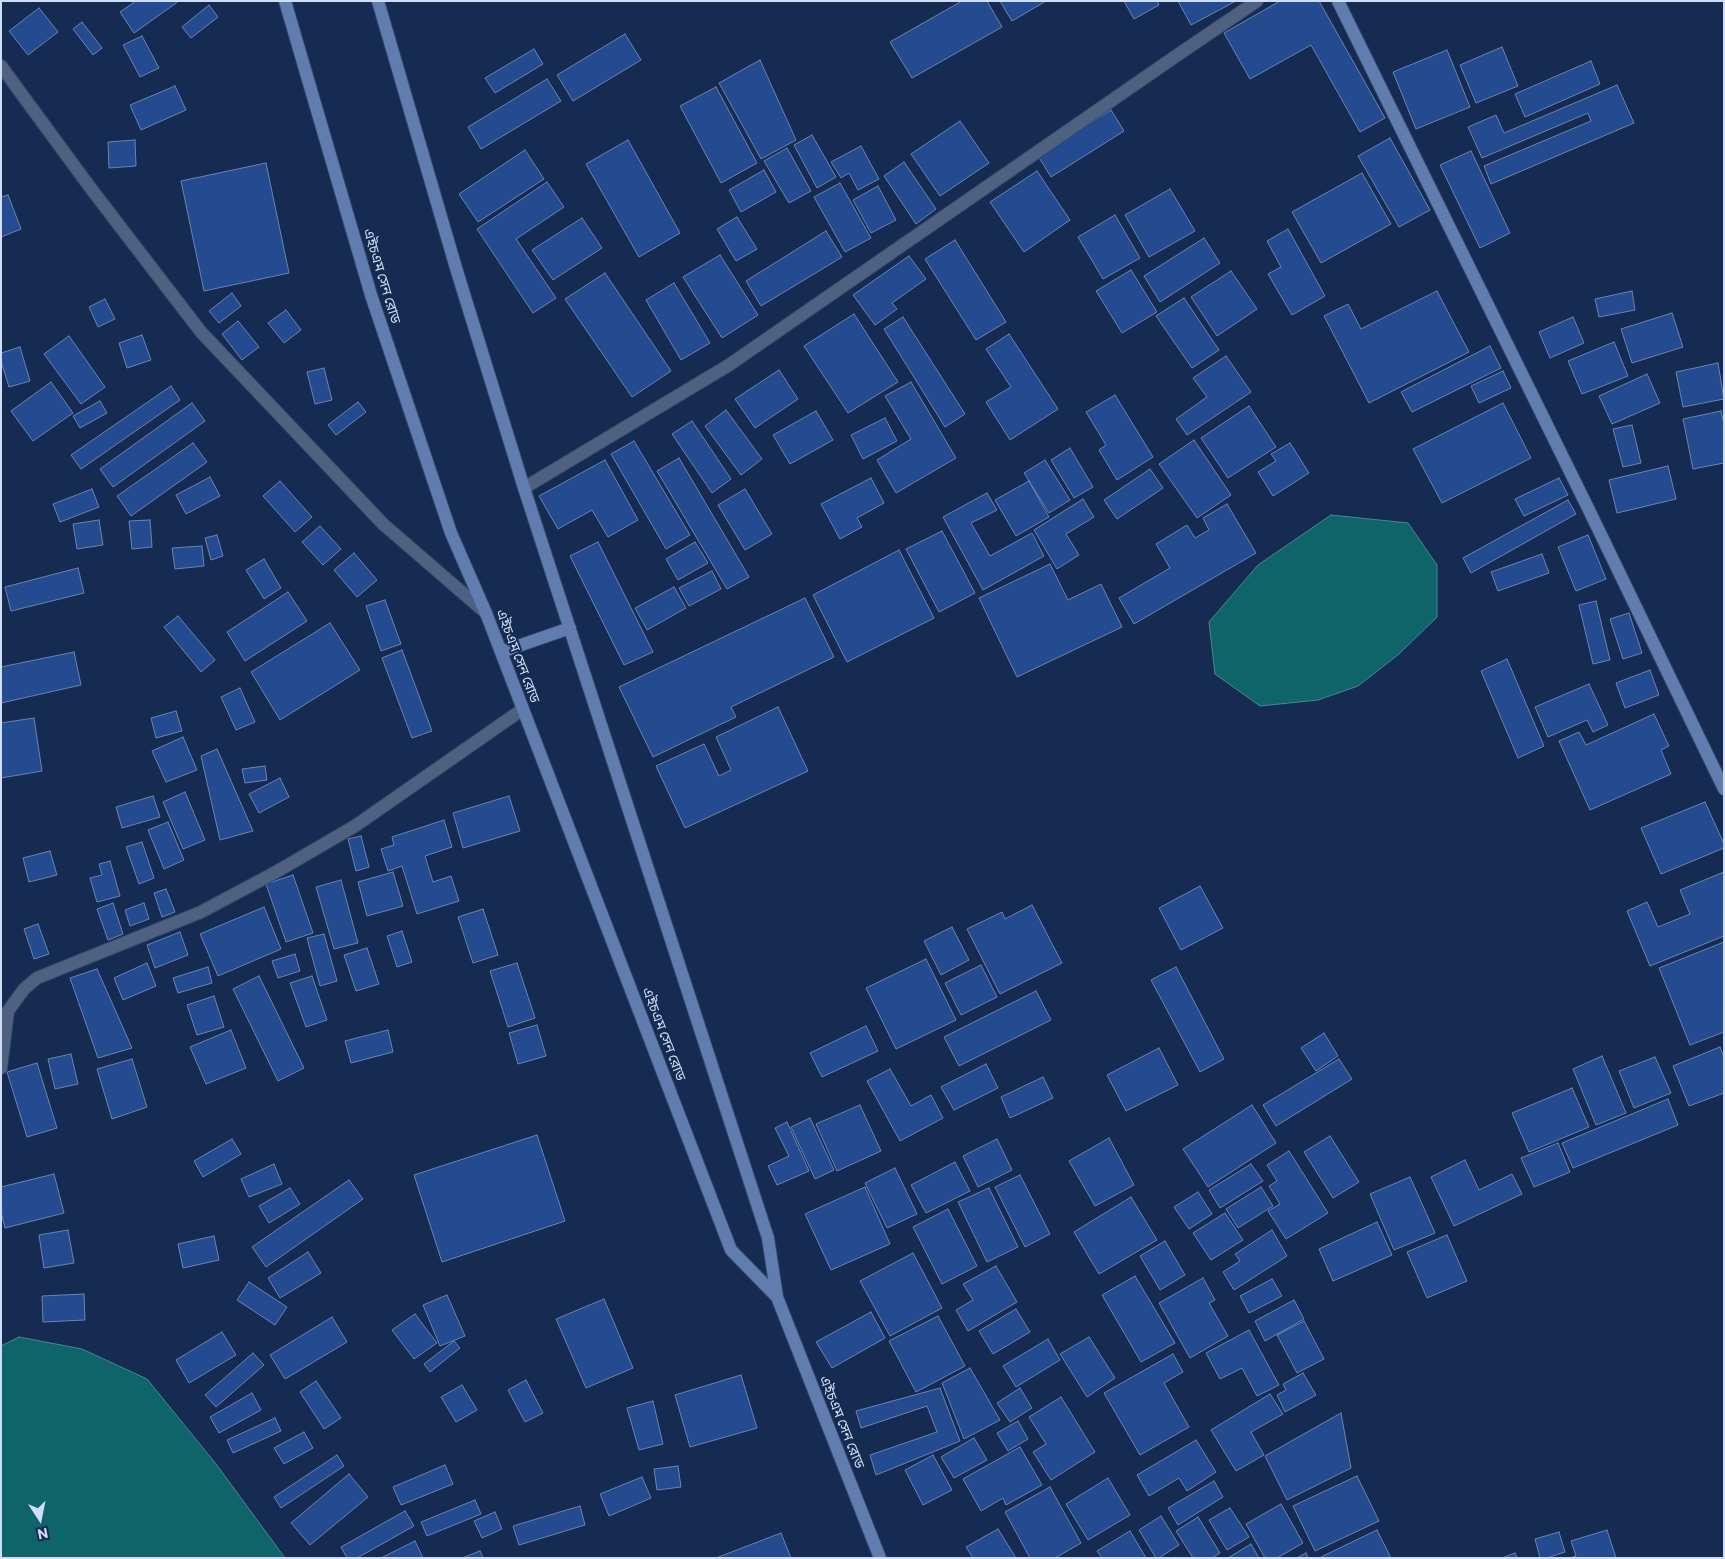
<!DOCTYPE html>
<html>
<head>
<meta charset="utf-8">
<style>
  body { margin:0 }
  #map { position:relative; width:1725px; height:1559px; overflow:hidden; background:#162b51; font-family:Commissioner,sans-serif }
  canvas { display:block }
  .frame { position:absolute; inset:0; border:2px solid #cfddf6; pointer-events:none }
  .north { position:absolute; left:15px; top:1494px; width:50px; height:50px; -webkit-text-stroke:4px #162b51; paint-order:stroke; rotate:169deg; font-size:14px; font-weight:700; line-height:20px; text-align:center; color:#cfddf6 }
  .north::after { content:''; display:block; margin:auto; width:18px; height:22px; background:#cfddf6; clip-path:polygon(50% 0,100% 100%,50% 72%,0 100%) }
</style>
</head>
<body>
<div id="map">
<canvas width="1725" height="1559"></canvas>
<div class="frame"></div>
<div class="north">N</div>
</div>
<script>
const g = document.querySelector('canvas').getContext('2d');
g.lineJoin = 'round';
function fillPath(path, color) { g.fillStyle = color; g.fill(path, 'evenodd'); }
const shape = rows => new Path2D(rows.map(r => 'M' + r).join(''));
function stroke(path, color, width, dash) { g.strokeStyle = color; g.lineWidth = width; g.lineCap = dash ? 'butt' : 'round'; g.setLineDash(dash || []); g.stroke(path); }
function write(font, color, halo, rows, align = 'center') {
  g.font = font + ' Commissioner,"Noto Sans Bengali",sans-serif'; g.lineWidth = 4; g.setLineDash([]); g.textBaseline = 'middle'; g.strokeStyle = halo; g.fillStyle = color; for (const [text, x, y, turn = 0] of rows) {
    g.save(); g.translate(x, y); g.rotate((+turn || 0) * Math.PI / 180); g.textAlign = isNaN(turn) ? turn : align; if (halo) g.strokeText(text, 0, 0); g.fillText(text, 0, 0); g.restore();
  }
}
const water = shape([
  [1331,515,1408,523,1437,565,1437,617,1399,654,1358,686,1318,700,1260,706,1215,674,1209,622,1258,565,1331,515],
  [19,1337,82,1349,147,1379,216,1464,285,1558,1,1558,1,1346,19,1337]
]);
fillPath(water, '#0f6469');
stroke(water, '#498893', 1);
const building = shape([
  [136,1,179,1,134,33,120,12,136,1],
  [962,1,987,1,1002,27,912,78,890,42,962,1],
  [1000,1,1046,1,1012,21,1000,1],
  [1124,1,1157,1,1159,5,1134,19,1124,1],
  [1178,1,1236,1,1191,25,1178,1],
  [1280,1,1319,1,1385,118,1360,132,1311,45,1250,79,1224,33,1280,1],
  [209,5,218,17,191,38,182,27,209,5],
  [39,8,58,32,28,55,9,31,39,8],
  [82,22,102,48,93,55,73,29,82,22],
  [625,34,641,60,573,101,557,75,625,34],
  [142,36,159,68,140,77,123,45,142,36],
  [1502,47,1518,86,1476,103,1460,65,1502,47],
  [534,49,543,64,495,93,485,78,534,49],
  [1447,50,1470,107,1416,129,1393,72,1447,50],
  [760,60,796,140,761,159,719,83,760,60],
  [1591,61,1600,84,1525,117,1515,94,1591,61],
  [547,79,561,101,481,149,468,127,547,79],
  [1617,85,1634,123,1491,184,1484,166,1591,121,1588,113,1482,158,1468,127,1496,115,1504,133,1617,85],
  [175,86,186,110,141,130,130,105,175,86],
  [716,87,757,163,721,183,680,106,716,87],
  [1111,110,1124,131,1051,177,1038,156,1111,110],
  [960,121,989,163,940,196,911,154,960,121],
  [812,135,836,177,817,188,794,145,812,135],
  [1390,138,1430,210,1399,227,1358,156,1390,138],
  [135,140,136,166,109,168,108,142,135,140],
  [628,140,680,233,639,257,586,164,628,140],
  [861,146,879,179,858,190,849,173,841,178,831,162,861,146],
  [787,148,811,191,789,203,764,161,787,148],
  [525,150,544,179,478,222,459,194,525,150],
  [1471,151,1510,233,1480,248,1440,165,1471,151],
  [904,162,936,209,916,224,884,176,904,162],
  [266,163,289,273,204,291,181,181,266,163],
  [764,170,776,192,741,212,729,190,764,170],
  [1037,171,1070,220,1024,252,990,202,1037,171],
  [1362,173,1391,224,1321,263,1292,212,1362,173],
  [547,182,564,207,516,239,556,298,533,313,477,229,547,182],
  [840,183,871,238,845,252,814,197,840,183],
  [878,186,896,220,871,233,853,200,878,186],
  [1170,189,1195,231,1149,257,1125,215,1170,189],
  [8,195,21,229,1,237,1,197,8,195],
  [1115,215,1140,258,1103,279,1078,237,1115,215],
  [737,217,757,249,736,261,717,229,737,217],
  [582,218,602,248,553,280,532,250,582,218],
  [1288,229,1325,296,1292,315,1268,274,1281,267,1267,241,1288,229],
  [826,231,842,257,761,306,746,281,826,231],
  [1204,238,1220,263,1160,302,1144,276,1204,238],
  [955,240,1006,322,976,340,925,259,955,240],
  [720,255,758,315,722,338,683,277,720,255],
  [909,256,926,279,892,303,897,309,875,325,853,295,909,256],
  [1131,270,1157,312,1122,333,1096,291,1131,270],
  [1231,271,1257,309,1217,336,1191,297,1231,271],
  [605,273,671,371,632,397,565,299,605,273],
  [674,283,710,343,681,360,646,300,674,283],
  [1437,291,1469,352,1369,403,1324,316,1348,304,1361,329,1437,291],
  [1632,291,1635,310,1599,317,1595,299,1632,291],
  [232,293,241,306,219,323,209,311,232,293],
  [1184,298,1219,350,1192,368,1156,316,1184,298],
  [105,299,115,319,98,327,89,307,105,299],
  [286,310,301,330,284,343,268,323,286,310],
  [1672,313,1683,347,1632,363,1621,329,1672,313],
  [854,314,898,382,848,413,804,346,854,314],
  [903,317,965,414,945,427,884,329,903,317],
  [1573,317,1584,343,1550,358,1539,332,1573,317],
  [238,321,259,347,242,360,222,334,238,321],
  [1009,334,1058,409,1010,440,986,402,1011,387,986,349,1009,334],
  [142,335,151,360,127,368,119,343,142,335],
  [69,336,105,387,81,404,44,354,69,336],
  [1614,342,1628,376,1582,394,1568,361,1614,342],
  [1490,346,1501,368,1412,412,1401,392,1490,346],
  [20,347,30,381,9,387,1,361,1,353,20,347],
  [1226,356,1251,392,1187,435,1176,419,1207,397,1193,378,1226,356],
  [1718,363,1724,399,1683,407,1676,372,1718,363],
  [324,368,332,400,315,404,307,372,324,368],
  [779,370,798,399,755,428,735,399,779,370],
  [1503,371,1511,388,1479,403,1471,386,1503,371],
  [1647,374,1660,403,1612,424,1599,396,1647,374],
  [51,382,73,413,33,441,11,411,51,382],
  [911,382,956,458,896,493,877,460,911,439,885,396,911,382],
  [171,386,180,400,81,469,71,455,171,386],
  [1115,395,1153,457,1117,480,1099,450,1106,445,1086,412,1115,395],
  [100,401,107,413,80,428,73,416,100,401],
  [358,402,366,412,336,435,328,425,358,402],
  [192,403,205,421,113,487,100,469,192,403],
  [1503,403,1531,458,1442,503,1413,449,1503,403],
  [1249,406,1276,447,1228,478,1201,438,1249,406],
  [726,410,762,459,741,475,705,426,726,410],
  [816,411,833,440,790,464,773,435,816,411],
  [1721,411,1724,424,1724,463,1693,469,1683,419,1721,411],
  [885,418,897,441,863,459,851,435,885,418],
  [692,421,731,479,712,493,672,434,692,421],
  [1632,425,1641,463,1623,467,1613,429,1632,425],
  [1194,440,1231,495,1197,518,1159,464,1194,440],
  [634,441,690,535,666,549,611,454,634,441],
  [193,443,207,462,131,516,117,496,193,443],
  [1290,443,1309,473,1273,496,1258,472,1276,461,1271,454,1290,443],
  [1070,448,1093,487,1074,498,1051,460,1070,448],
  [679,458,749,577,727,589,657,471,679,458],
  [605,460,638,520,608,537,592,510,558,529,539,496,605,460],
  [1045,460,1070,500,1049,513,1024,473,1045,460],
  [1668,466,1676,499,1617,513,1609,480,1668,466],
  [1150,469,1163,488,1117,519,1104,500,1150,469],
  [210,477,220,496,186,514,176,495,210,477],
  [871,478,884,503,857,518,862,527,840,539,821,504,871,478],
  [1559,478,1568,495,1524,516,1515,499,1559,478],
  [280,481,312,517,295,532,263,496,280,481],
  [1029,481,1049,517,1016,536,995,500,1029,481],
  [92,489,99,507,60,522,53,504,92,489],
  [745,489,772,534,745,550,718,505,745,489],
  [987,493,997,510,971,523,990,556,1032,533,1044,556,983,590,943,517,987,493],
  [1083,499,1094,517,1066,534,1079,555,1057,569,1034,530,1083,499],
  [1568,500,1576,514,1471,573,1463,558,1568,500],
  [1227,504,1256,553,1134,624,1119,598,1170,568,1156,544,1187,525,1195,538,1209,530,1203,518,1227,504],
  [99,520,103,545,77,549,73,524,99,520],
  [150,520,152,547,132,549,129,521,150,520],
  [320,526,341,549,323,565,302,542,320,526],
  [942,531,975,593,939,612,906,549,942,531],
  [217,535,223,556,211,560,205,538,217,535],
  [1588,535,1606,579,1576,591,1558,547,1588,535],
  [598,542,653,652,624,665,570,556,598,542],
  [695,542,708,563,678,580,666,559,695,542],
  [202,546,204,566,175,569,172,548,202,546],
  [899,550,934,618,847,662,813,595,899,550],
  [354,553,377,580,357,597,334,570,354,553],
  [1542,554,1549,573,1498,591,1491,572,1542,554],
  [264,559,281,588,264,599,246,570,264,559],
  [1050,564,1068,600,1101,584,1122,627,1017,677,979,598,1050,564],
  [78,568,84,593,11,611,5,587,78,568],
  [712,571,721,589,689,606,679,588,712,571],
  [674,587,686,608,647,630,635,608,674,587],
  [288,592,307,621,245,661,227,632,288,592],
  [805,598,834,657,731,707,736,717,653,757,619,687,805,598],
  [385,600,401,644,381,651,366,606,385,600],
  [1596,601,1610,660,1593,664,1579,605,1596,601],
  [1629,613,1642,653,1623,659,1610,619,1629,613],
  [178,616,215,660,201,672,164,627,178,616],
  [330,623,360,670,280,720,251,672,330,623],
  [402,650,432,731,412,738,382,658,402,650],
  [74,652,81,685,1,703,1,667,74,652],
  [1507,659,1544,746,1518,758,1481,671,1507,659],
  [1650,670,1659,695,1625,708,1616,683,1650,670],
  [1589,684,1608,725,1593,732,1587,720,1548,737,1535,707,1589,684],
  [240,688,255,722,236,730,221,697,240,688],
  [778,707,808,771,685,828,656,766,704,744,719,776,731,770,716,737,778,707],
  [176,711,182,731,156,738,151,718,176,711],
  [1654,714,1669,746,1661,750,1671,774,1590,810,1559,741,1579,732,1586,745,1654,714],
  [34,718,42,771,1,778,1,723,34,718],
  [183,737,197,770,166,782,152,751,183,737],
  [217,749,253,831,220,840,201,756,217,749],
  [265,766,267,780,245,783,242,769,265,766],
  [280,778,289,797,259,813,249,794,280,778],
  [185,792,205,840,183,849,163,802,185,792],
  [153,796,160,817,122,828,116,807,153,796],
  [509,796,520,831,463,848,453,813,509,796],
  [1705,802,1724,844,1724,848,1661,874,1641,828,1705,802],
  [444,820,452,847,425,856,433,882,451,876,459,901,417,914,402,866,388,871,381,849,394,845,392,837,444,820],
  [168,822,184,860,164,869,148,830,168,822],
  [361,836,369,867,356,871,348,839,361,836],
  [142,842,154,878,139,884,126,847,142,842],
  [50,851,57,875,29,882,23,858,50,851],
  [110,861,120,896,97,902,90,878,102,875,99,864,110,861],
  [393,872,403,906,367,916,358,882,393,872],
  [1724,872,1724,936,1650,966,1627,911,1647,902,1658,927,1690,914,1680,890,1724,872],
  [293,875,313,933,286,942,266,884,293,875],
  [341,880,358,943,334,949,316,887,341,880],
  [1200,886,1223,928,1181,950,1159,908,1200,886],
  [166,889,175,912,162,917,154,893,166,889],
  [113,903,123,934,108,940,97,909,113,903],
  [144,903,149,919,130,926,125,910,144,903],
  [1032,905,1062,963,1000,994,967,929,1002,912,1005,919,1032,905],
  [264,907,281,949,218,976,200,934,264,907],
  [483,909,498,955,473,963,458,917,483,909],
  [38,924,49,954,34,959,24,929,38,924],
  [952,927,969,960,941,975,924,941,952,927],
  [402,931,412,962,397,967,387,936,402,931],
  [180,932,188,955,155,968,147,945,180,932],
  [324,934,337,981,320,986,307,938,324,934],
  [1724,942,1724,1032,1690,1045,1659,968,1724,942],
  [367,948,379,984,356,991,344,955,367,948],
  [295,954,300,971,278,978,272,961,295,954],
  [926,959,956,1020,896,1049,866,988,926,959],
  [147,963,156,986,123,1000,114,978,147,963],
  [517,963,535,1018,508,1027,490,971,517,963],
  [981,965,997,997,961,1015,945,983,981,965],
  [208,967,212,983,178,993,173,978,208,967],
  [1176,967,1224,1059,1200,1072,1151,980,1176,967],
  [97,969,132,1048,98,1058,70,978,97,969],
  [259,976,304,1068,278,1081,233,989,259,976],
  [312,976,327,1020,306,1027,290,983,312,976],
  [1036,991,1051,1020,959,1066,944,1037,1036,991],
  [214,996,224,1027,197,1035,187,1005,214,996],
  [537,1025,546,1056,518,1064,509,1033,537,1025],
  [866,1026,878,1051,822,1077,810,1053,866,1026],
  [231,1030,246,1068,206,1084,190,1047,231,1030],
  [388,1030,393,1052,351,1063,345,1041,388,1030],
  [1324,1033,1338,1056,1316,1071,1301,1048,1324,1033],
  [1720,1047,1724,1057,1724,1093,1689,1106,1673,1066,1720,1047],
  [1159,1048,1178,1085,1126,1111,1107,1075,1159,1048],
  [71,1054,78,1084,55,1089,48,1059,71,1054],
  [1602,1056,1626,1113,1596,1125,1573,1069,1602,1056],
  [1655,1057,1671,1093,1634,1108,1619,1071,1655,1057],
  [132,1059,147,1107,112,1119,97,1069,132,1059],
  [1339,1059,1352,1079,1276,1126,1263,1105,1339,1059],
  [37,1063,57,1128,27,1137,7,1072,37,1063],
  [986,1064,998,1088,954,1110,941,1087,986,1064],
  [890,1069,911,1106,931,1095,943,1118,900,1141,867,1081,890,1069],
  [1043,1077,1053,1098,1010,1118,1001,1097,1043,1077],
  [1572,1088,1589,1127,1529,1152,1512,1113,1572,1088],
  [1668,1099,1678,1125,1573,1168,1562,1143,1668,1099],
  [860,1105,881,1151,837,1171,816,1124,860,1105],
  [1252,1105,1276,1143,1208,1187,1183,1149,1252,1105],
  [810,1118,834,1170,815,1179,791,1127,810,1118],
  [787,1122,809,1171,777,1185,768,1166,789,1156,775,1128,787,1122],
  [537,1135,565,1221,442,1262,414,1175,537,1135],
  [1330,1136,1359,1182,1333,1198,1304,1152,1330,1136],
  [1109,1138,1134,1185,1095,1206,1069,1161,1109,1138],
  [232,1139,241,1154,203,1177,194,1161,232,1139],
  [997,1139,1012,1170,978,1187,963,1156,997,1139],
  [1558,1143,1570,1172,1534,1187,1521,1158,1558,1143],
  [1289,1151,1328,1213,1286,1239,1268,1211,1280,1204,1269,1186,1277,1181,1267,1165,1289,1151],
  [1465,1160,1479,1190,1512,1174,1522,1194,1454,1226,1431,1177,1465,1160],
  [955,1162,970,1191,926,1213,911,1185,955,1162],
  [274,1164,282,1184,249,1197,241,1179,274,1164],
  [1251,1164,1263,1181,1220,1208,1209,1190,1251,1164],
  [895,1168,917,1214,887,1228,865,1183,895,1168],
  [54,1174,64,1213,5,1228,1,1212,1,1187,54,1174],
  [1020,1175,1050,1234,1025,1247,995,1187,1020,1175],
  [1410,1177,1435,1233,1394,1250,1370,1194,1410,1177],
  [349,1180,363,1199,266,1267,252,1247,349,1180],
  [865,1187,890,1244,831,1270,805,1214,865,1187],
  [1261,1187,1273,1206,1238,1228,1226,1209,1261,1187],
  [290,1188,300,1204,269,1223,259,1206,290,1188],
  [989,1188,1018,1247,987,1262,958,1202,989,1188],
  [1198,1192,1212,1214,1189,1229,1174,1207,1198,1192],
  [1131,1197,1157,1240,1099,1274,1074,1232,1131,1197],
  [948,1209,977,1266,942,1284,913,1227,948,1209],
  [1225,1213,1243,1240,1211,1260,1193,1233,1225,1213],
  [1377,1222,1392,1255,1333,1281,1319,1249,1377,1222],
  [68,1230,74,1263,44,1268,39,1235,68,1230],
  [1272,1230,1287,1256,1234,1290,1223,1272,1240,1261,1235,1254,1272,1230],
  [1447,1235,1467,1281,1427,1298,1407,1252,1447,1235],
  [214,1236,219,1260,183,1268,178,1244,214,1236],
  [1165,1241,1185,1275,1160,1290,1140,1256,1165,1241],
  [308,1252,321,1273,280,1298,268,1278,308,1252],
  [913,1253,942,1308,890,1336,860,1281,913,1253],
  [996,1266,1017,1302,968,1331,956,1310,973,1300,963,1284,996,1266],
  [1135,1276,1175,1343,1141,1362,1102,1295,1135,1276],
  [1203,1278,1215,1300,1209,1303,1228,1336,1190,1358,1159,1303,1203,1278],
  [1272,1279,1282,1296,1249,1313,1240,1296,1272,1279],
  [249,1282,287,1307,275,1325,237,1300,249,1282],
  [84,1294,85,1320,43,1322,42,1296,84,1294],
  [447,1295,465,1336,440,1346,423,1305,447,1295],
  [604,1299,633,1368,586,1388,556,1319,604,1299],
  [1294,1300,1304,1319,1265,1341,1255,1321,1294,1300],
  [1016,1309,1030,1332,993,1354,979,1331,1016,1309],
  [871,1312,885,1338,832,1368,816,1342,871,1312],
  [415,1314,437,1343,414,1359,392,1330,415,1314],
  [938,1316,965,1366,916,1392,889,1341,938,1316],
  [332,1317,347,1342,285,1379,270,1355,332,1317],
  [1304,1321,1324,1359,1297,1373,1277,1335,1304,1321],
  [1249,1330,1279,1385,1257,1396,1242,1368,1220,1379,1206,1353,1249,1330],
  [222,1332,236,1355,189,1383,176,1360,222,1332],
  [1089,1337,1115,1378,1087,1397,1060,1354,1089,1337],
  [1048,1339,1060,1360,1016,1387,1003,1366,1048,1339],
  [454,1341,460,1348,430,1372,424,1364,454,1341],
  [253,1353,264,1365,216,1407,205,1395,253,1353],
  [1173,1354,1183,1372,1164,1383,1189,1427,1140,1455,1104,1393,1173,1354],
  [970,1368,1000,1420,964,1439,942,1383,970,1368],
  [1303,1373,1316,1395,1285,1412,1277,1395,1286,1390,1283,1384,1303,1373],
  [741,1375,757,1428,690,1447,675,1395,741,1375],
  [526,1380,543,1413,525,1422,508,1390,526,1380],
  [316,1381,341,1418,324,1429,300,1392,316,1381],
  [462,1385,477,1410,456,1422,441,1397,462,1385],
  [940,1388,960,1441,876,1475,870,1455,937,1432,927,1406,861,1428,856,1411,940,1388],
  [1020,1388,1032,1408,1010,1422,997,1403,1020,1388],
  [252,1393,261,1410,219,1433,210,1417,252,1393],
  [1270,1394,1283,1414,1251,1432,1264,1455,1236,1471,1211,1430,1270,1394],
  [1061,1397,1095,1452,1051,1480,1033,1452,1046,1444,1029,1417,1061,1397],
  [653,1401,663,1444,639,1450,627,1408,653,1401],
  [1341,1413,1351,1468,1287,1500,1265,1456,1341,1413],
  [275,1418,281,1431,233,1453,227,1440,275,1418],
  [1018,1421,1028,1439,1008,1451,997,1433,1018,1421],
  [304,1432,313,1448,284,1464,274,1448,304,1432],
  [974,1438,987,1460,954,1478,941,1457,974,1438],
  [1196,1440,1216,1472,1187,1491,1179,1478,1149,1496,1137,1475,1196,1440],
  [1020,1447,1042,1485,1006,1505,1003,1498,981,1511,963,1479,1020,1447],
  [337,1455,344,1466,281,1508,274,1497,337,1455],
  [933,1455,952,1490,923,1505,905,1470,933,1455],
  [445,1465,453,1484,401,1505,393,1487,445,1465],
  [678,1466,681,1487,657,1490,654,1469,678,1466],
  [349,1474,368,1497,310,1545,291,1523,349,1474],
  [1357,1476,1379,1521,1315,1551,1293,1506,1357,1476],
  [642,1477,651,1498,609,1516,600,1494,642,1477],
  [1108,1478,1130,1515,1088,1540,1066,1504,1108,1478],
  [1214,1481,1223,1497,1178,1525,1168,1508,1214,1481],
  [1050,1487,1081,1543,1055,1558,1030,1558,1005,1512,1050,1487],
  [475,1500,481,1514,427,1536,421,1522,475,1500],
  [1281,1504,1303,1543,1277,1558,1265,1558,1246,1524,1281,1504],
  [580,1506,585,1525,519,1545,513,1526,580,1506],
  [1230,1508,1249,1537,1227,1550,1209,1520,1230,1508],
  [405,1511,414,1526,357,1558,347,1558,341,1547,405,1511],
  [495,1512,502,1529,482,1538,474,1521,495,1512],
  [1161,1516,1179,1545,1159,1558,1156,1558,1139,1530,1161,1516],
  [1198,1517,1220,1553,1212,1558,1193,1558,1176,1531,1198,1517],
  [998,1529,1016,1558,973,1558,966,1547,998,1529],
  [1377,1530,1391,1558,1321,1558,1321,1557,1377,1530],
  [1607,1530,1616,1558,1570,1558,1576,1556,1571,1541,1607,1530],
  [1130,1531,1146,1558,1102,1558,1097,1551,1130,1531],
  [1559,1532,1565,1552,1547,1558,1540,1558,1535,1539,1559,1532],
  [781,1533,791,1558,716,1558,781,1533],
  [415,1541,423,1558,381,1558,415,1541],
  [1251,1544,1259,1558,1228,1558,1251,1544],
  [480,1551,483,1558,462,1558,480,1551],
  [1306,1553,1308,1558,1297,1558,1306,1553],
  [1515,1553,1517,1558,1502,1558,1515,1553]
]);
fillPath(building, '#244a90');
stroke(building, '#6b85b1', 1);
const street = shape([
  [1,66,92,190,201,332,383,524,486,613],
  [524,488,729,365,1176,56,1257,1],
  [1,1068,8,1011,24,989,37,978,201,912,276,872,355,826,523,709]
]);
const secondary = shape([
  [285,1,371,295,451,533,486,613,731,1250,777,1297],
  [378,1,456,268,524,488,768,1238,777,1297,880,1558],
  [1338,1,1587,506,1724,789],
  [501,652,570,628]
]);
stroke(street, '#34476b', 14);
stroke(secondary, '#34476b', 14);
stroke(street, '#4f6180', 12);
stroke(secondary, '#617db0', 12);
write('14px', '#cfddf6', '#162b51', [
  ["এইচএম সেন রোড",382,276,73],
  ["এইচএম সেন রোড",518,656,69],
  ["এইচএম সেন রোড",664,1034,69],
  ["এইচএম সেন রোড",842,1422,68]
]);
</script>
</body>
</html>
